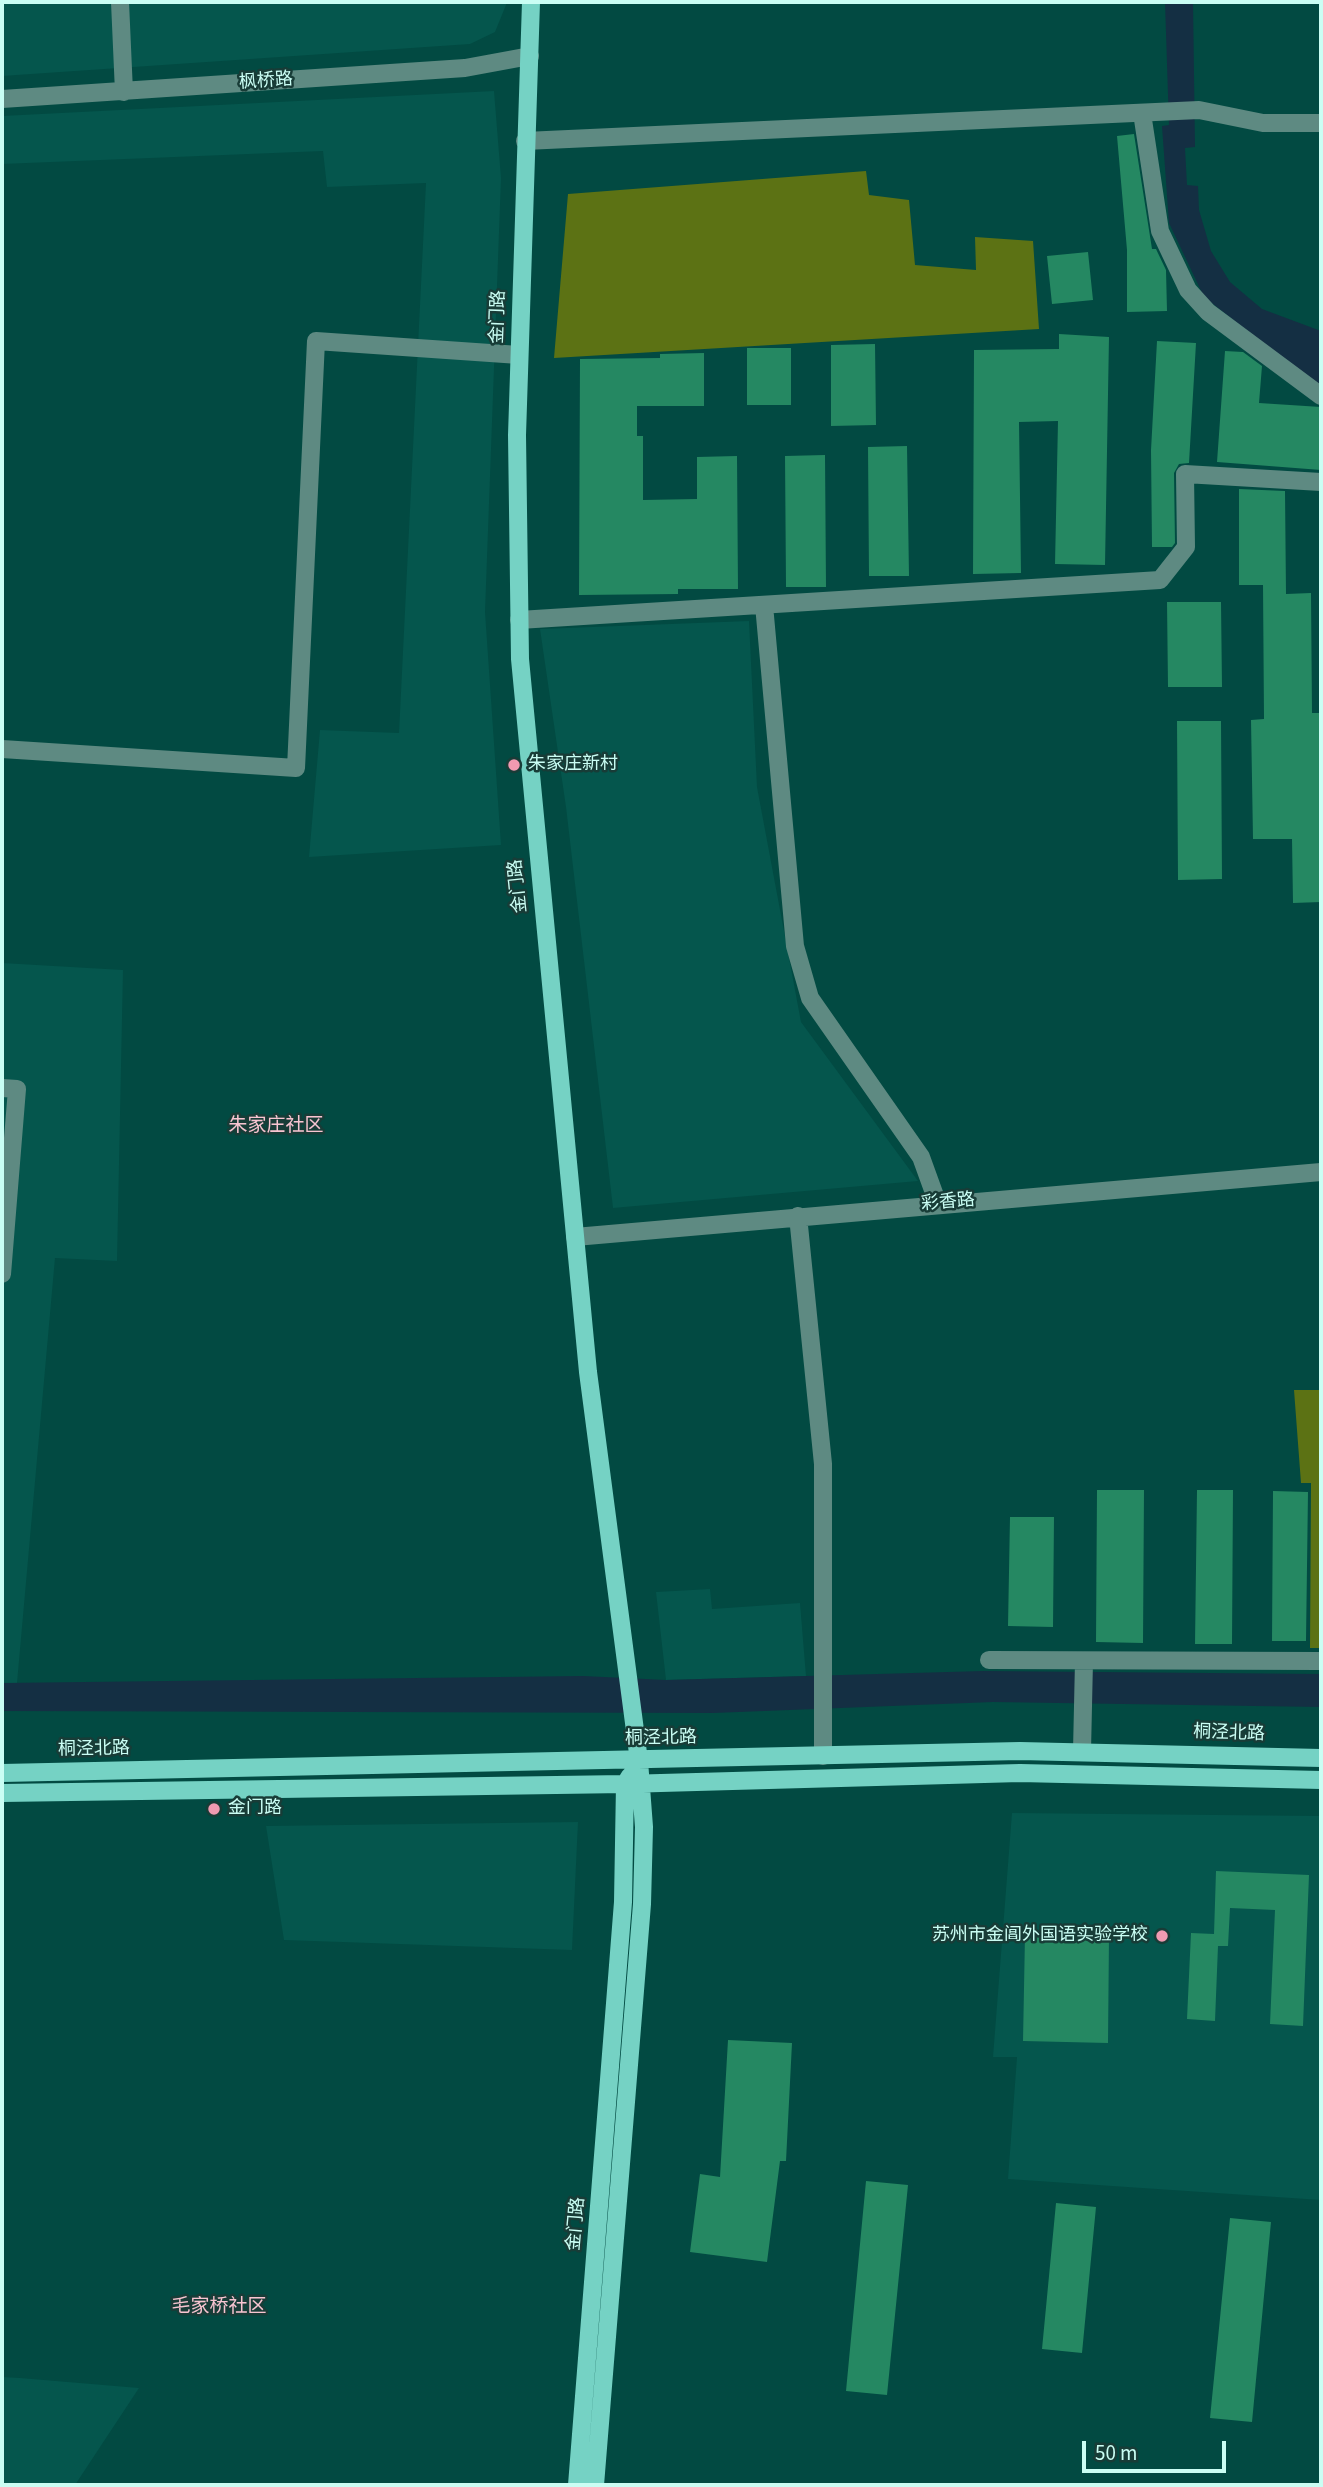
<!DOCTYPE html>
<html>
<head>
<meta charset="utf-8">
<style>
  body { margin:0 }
  #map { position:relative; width:1323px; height:2487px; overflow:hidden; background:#024a42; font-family:"Source Sans 3",sans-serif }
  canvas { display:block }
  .frame { position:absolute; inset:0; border:4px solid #cafef4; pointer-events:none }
  .scale { position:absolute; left:1082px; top:2441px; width:144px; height:32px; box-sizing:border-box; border:4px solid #cafef4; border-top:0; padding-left:9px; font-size:21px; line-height:24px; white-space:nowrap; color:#cafef4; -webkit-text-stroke:5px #183c37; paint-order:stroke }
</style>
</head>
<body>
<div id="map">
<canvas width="1323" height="2487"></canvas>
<div class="frame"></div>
<div class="scale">50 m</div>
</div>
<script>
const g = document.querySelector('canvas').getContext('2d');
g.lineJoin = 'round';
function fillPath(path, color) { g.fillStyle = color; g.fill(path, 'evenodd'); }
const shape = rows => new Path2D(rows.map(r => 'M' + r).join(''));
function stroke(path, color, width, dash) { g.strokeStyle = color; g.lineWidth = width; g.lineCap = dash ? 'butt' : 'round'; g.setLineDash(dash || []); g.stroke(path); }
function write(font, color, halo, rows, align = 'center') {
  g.font = font + ' "Source Sans 3","Noto Sans SC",sans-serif'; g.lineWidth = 5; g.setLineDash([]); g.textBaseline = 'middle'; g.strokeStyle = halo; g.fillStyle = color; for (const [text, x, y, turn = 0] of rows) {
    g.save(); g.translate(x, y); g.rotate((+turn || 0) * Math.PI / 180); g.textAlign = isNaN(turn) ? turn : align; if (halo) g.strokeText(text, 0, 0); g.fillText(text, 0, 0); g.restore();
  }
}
fillPath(shape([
  [2,2,506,2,506,5,495,32,470,44,2,76],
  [494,91,501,178,485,612,501,845,309,857,320,730,399,733,426,183,327,187,323,151,2,164,2,116],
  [749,621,757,787,801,1022,918,1181,613,1208,566,807,540,629],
  [2,963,123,970,117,1261,55,1258,17,1683,2,1683],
  [710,1589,712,1609,800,1603,806,1676,666,1680,656,1592],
  [1012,1813,1321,1816,1321,2200,1008,2179,1017,2057,993,2057],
  [578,1822,572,1950,284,1940,266,1826],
  [2,2377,20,2378,139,2388,75,2485,2,2485]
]), '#05564d');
fillPath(shape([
  [866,171,869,195,909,200,915,265,976,270,975,237,1033,241,1039,329,554,358,568,194],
  [1294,1390,1321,1390,1321,1648,1310,1648,1311,1483,1301,1483]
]), '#5c7214');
fillPath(shape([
  [1165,2,1193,2,1195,147,1185,148,1187,185,1198,186,1199,210,1211,251,1230,282,1262,309,1321,331,1321,388,1204,297,1169,223,1162,126,1169,125],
  [983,1671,1321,1674,1321,1707,993,1702,713,1713,2,1711,2,1683,583,1676,666,1680]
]), '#142f43');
fillPath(shape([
  [1134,134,1152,249,1156,249,1166,270,1167,311,1127,312,1127,250,1117,136],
  [1088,252,1093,300,1052,304,1047,256],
  [1059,334,1109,337,1105,565,1055,564,1058,421,1019,422,1021,573,973,574,974,350,1059,349],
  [1157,341,1196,343,1189,463,1179,464,1174,473,1175,543,1172,547,1152,547,1151,450],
  [875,344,876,425,831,426,831,345],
  [747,348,791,348,791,405,747,405],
  [1225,351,1243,352,1262,366,1259,403,1321,407,1321,470,1217,462],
  [704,353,704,406,637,406,637,436,643,436,643,500,697,499,697,457,737,456,738,589,678,589,678,594,579,595,580,359,660,358,660,354],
  [907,446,909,576,869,576,868,447],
  [825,455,826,587,786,587,785,456],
  [1239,489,1285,491,1286,594,1311,593,1312,713,1321,713,1321,902,1293,903,1292,839,1253,839,1251,720,1264,719,1263,585,1239,585],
  [1167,602,1221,602,1222,687,1168,687],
  [1177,721,1221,721,1222,879,1178,880],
  [1097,1490,1144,1490,1143,1643,1096,1642],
  [1197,1490,1233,1490,1232,1644,1195,1644],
  [1273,1491,1308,1492,1306,1641,1272,1641],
  [1010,1517,1054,1517,1053,1627,1008,1626],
  [1216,1871,1309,1875,1303,2026,1270,2024,1275,1910,1230,1908,1228,1946,1218,1946,1215,2021,1187,2019,1191,1933,1214,1934],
  [1025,1935,1109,1936,1108,2043,1023,2041],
  [728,2040,792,2043,786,2161,780,2161,767,2262,690,2252,700,2174,720,2177],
  [866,2181,908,2185,887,2395,846,2391],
  [1056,2203,1096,2207,1082,2353,1042,2349],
  [1230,2218,1271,2222,1252,2422,1210,2418]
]), '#258862');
stroke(shape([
  [120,2,124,92],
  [2,99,465,68,530,56],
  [1142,113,1160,231,1188,290,1208,312,1321,396],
  [525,141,1199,110,1263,123,1321,123],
  [764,605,795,946,810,998,921,1157,938,1204],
  [519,620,1160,580,1186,547,1185,474,1321,482],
  [2,749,296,768,316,341,519,355],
  [2,1088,17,1089,2,1274],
  [798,1216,823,1464,823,1756],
  [575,1237,1321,1172],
  [989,1660,1321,1661],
  [1082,1751,1084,1661]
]), '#5e8a82', 18);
stroke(shape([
  [531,2,517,435,520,659,588,1372,639,1761,644,1827,642,1904,595,2485],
  [2,1773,1020,1751,1321,1758],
  [2,1793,625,1784,1020,1773,1321,1780],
  [577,2485,623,1902,625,1784,630,1776]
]), '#75d2c4', 18);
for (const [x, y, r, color] of [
  [514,765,7,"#f19ab1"],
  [214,1809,7,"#f19ab1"],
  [1162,1936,7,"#f19ab1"]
]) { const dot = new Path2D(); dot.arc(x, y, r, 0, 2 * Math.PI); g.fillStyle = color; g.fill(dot); stroke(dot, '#183c37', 2.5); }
write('18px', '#cafef4', '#183c37', [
  ["枫桥路",266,82,-4],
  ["金门路",499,317,-88],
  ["金门路",519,886,-96],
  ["彩香路",948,1203,-5],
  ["桐泾北路",1229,1734,2],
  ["桐泾北路",661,1739,-1],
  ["桐泾北路",94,1750,-1],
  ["金门路",577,2224,-85]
]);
write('18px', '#cafef4', '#183c37', [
  ["朱家庄新村",528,765],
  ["金门路",228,1809],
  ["苏州市金阊外国语实验学校",1148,1936,"right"]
], 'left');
write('19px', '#f8c5d1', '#183c37', [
  ["朱家庄社区",276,1127],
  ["毛家桥社区",219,2308]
]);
</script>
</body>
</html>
